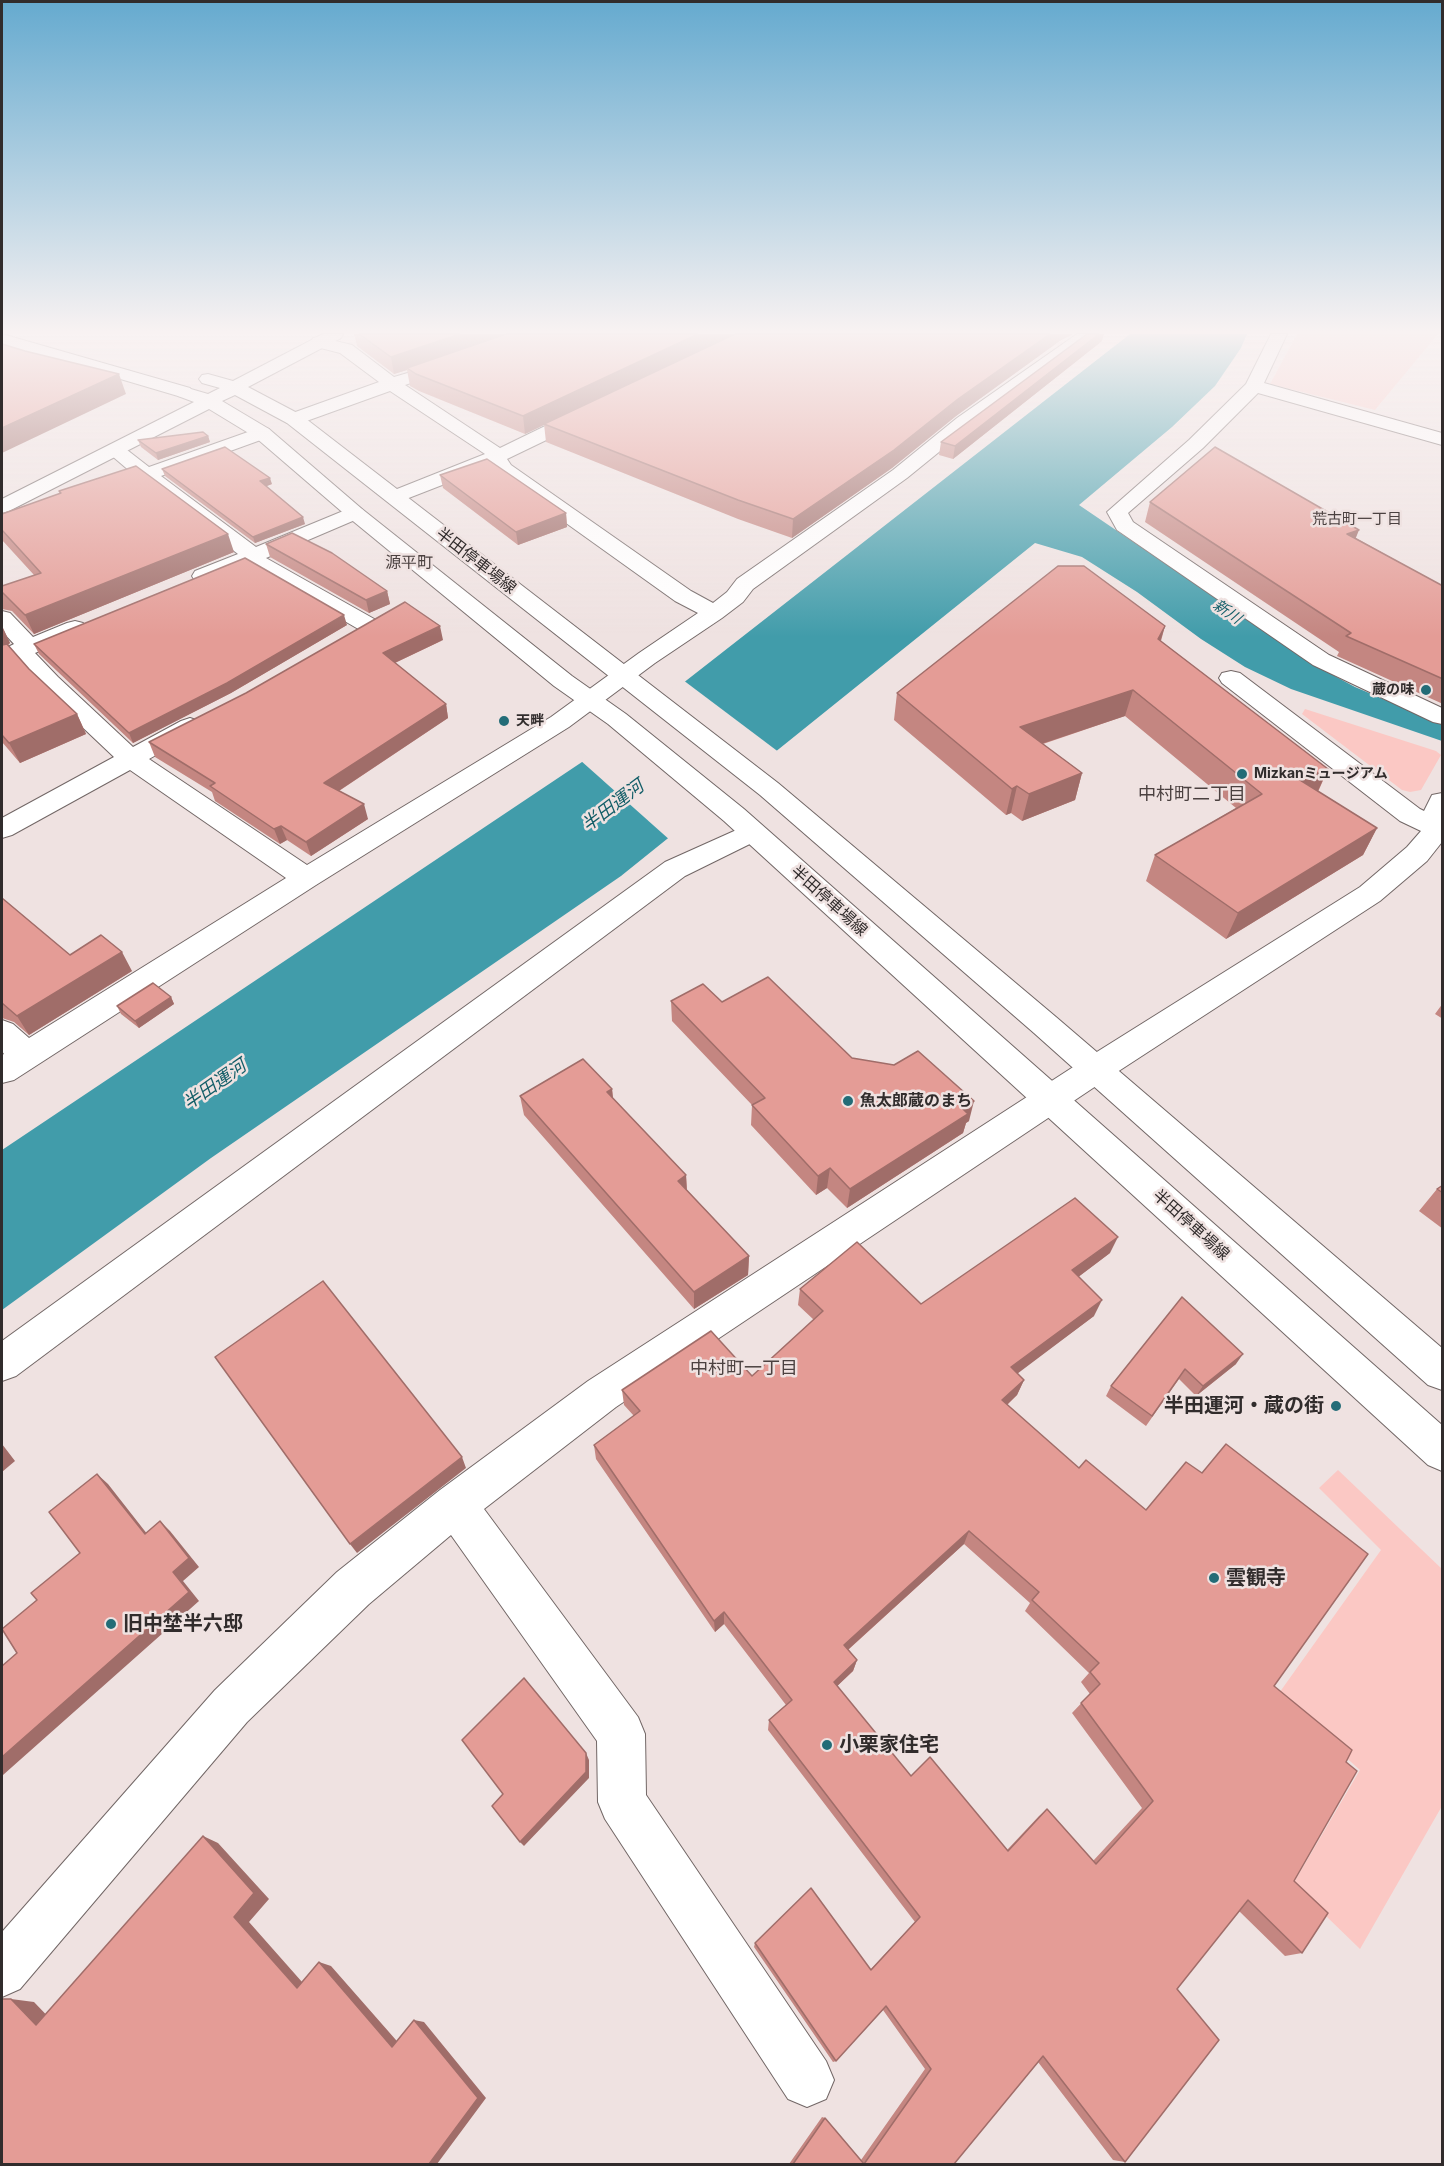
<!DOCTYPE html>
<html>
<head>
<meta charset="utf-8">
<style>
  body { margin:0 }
  #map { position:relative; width:1444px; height:2166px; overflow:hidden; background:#efe2e1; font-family:Inter,sans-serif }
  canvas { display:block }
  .frame { position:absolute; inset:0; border:3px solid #312c2c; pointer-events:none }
</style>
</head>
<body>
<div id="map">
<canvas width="1444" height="2166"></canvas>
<div class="frame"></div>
</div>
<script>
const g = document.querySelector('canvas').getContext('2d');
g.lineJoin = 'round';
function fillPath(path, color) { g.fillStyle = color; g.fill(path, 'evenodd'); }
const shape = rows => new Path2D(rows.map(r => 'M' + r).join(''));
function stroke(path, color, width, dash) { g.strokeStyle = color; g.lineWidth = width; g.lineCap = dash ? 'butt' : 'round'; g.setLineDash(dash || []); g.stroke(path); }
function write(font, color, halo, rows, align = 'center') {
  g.font = font + ' Inter,"Noto Sans JP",sans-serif'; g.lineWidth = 5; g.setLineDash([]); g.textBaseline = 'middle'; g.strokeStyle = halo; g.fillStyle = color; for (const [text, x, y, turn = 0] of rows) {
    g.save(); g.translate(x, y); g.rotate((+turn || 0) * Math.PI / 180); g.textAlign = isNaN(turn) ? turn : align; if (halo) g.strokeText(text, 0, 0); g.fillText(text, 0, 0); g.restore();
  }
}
fillPath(shape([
  [1297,334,1438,334,1375,410,1270,384],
  [1305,709,1436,751,1441,755,1421,790,1410,792,1402,790,1302,714],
  [1338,1470,1442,1569,1442,1806,1360,1949,1293,1884,1360,1770,1277,1696,1381,1550,1319,1488]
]), '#fbc8c4');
fillPath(shape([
  [1130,334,1247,334,1241,348,1215,386,1172,427,1079,505,1316,666,1355,687,1442,724,1442,741,1291,689,1245,667,1201,639,1137,592,1082,557,1035,543,621,876,211,1158,2,1310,2,1150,582,762]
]), '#419caa');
fillPath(shape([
  [683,680,780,753,671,841,580,760]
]), '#efe2e1');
const minor = shape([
  [2,334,190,388,193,392,190,396,184,397,178,396,2,344,2,334],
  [1077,334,1096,334,971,426,907,478,753,589,743,602,722,618,655,663,569,727,316,885,14,1080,2,1083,2,1055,4,1054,2,1051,2,1020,13,1024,29,1038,286,878,130,770,12,835,2,838,2,818,114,757,40,687,17,660,2,665,2,650,14,644,2,631,2,611,10,613,33,637,67,623,75,621,83,623,87,628,83,633,35,653,58,677,133,747,181,721,190,718,199,721,203,726,199,731,149,759,307,865,551,717,639,653,698,613,675,601,496,473,491,466,401,501,387,501,384,497,387,493,485,454,390,391,301,423,287,423,285,419,287,415,379,382,340,353,313,346,311,342,313,338,319,337,352,345,394,377,411,372,417,373,420,377,417,381,405,385,500,448,578,410,592,410,594,414,592,418,507,459,511,465,691,591,713,603,727,592,737,579,893,470,957,418,1077,334],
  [1271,334,1287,334,1264,383,1442,433,1442,445,1258,393,1203,448,1128,513,1133,522,1329,655,1442,708,1442,724,1433,722,1313,665,1117,530,1107,512,1189,440,1246,384,1271,334],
  [262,427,269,429,271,433,269,437,161,476,256,547,348,509,355,507,362,509,365,513,362,517,266,558,376,620,380,625,376,630,368,632,360,630,248,565,211,581,203,583,195,581,192,576,195,571,238,554,144,482,130,486,123,484,120,480,123,476,132,473,105,450,108,446,122,446,149,467,262,427],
  [1231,671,1240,673,1420,809,1424,811,1432,795,1442,793,1442,842,1427,861,1380,901,1108,1078,616,1407,484,1509,638,1717,645,1734,646,1795,826,2061,834,2080,826,2099,807,2107,788,2099,605,1819,598,1802,597,1741,451,1535,369,1604,247,1722,20,1989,2,1997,2,1932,215,1690,337,1572,440,1490,588,1381,1084,1060,1360,887,1407,847,1421,831,1400,821,1222,683,1219,678,1222,673,1231,671],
  [752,823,762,826,766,832,762,838,685,876,16,1376,2,1381,2,1341,665,862,752,823]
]);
const major = shape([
  [323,334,343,334,341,338,248,387,301,415,778,783,1056,1017,1442,1348,1442,1390,1428,1385,1034,1033,760,795,287,423,235,395,222,401,269,429,362,509,572,676,626,714,744,809,1442,1425,1442,1471,1428,1465,724,821,608,724,554,686,348,517,255,437,209,409,9,511,2,513,2,499,194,402,178,396,175,392,178,388,184,387,208,394,220,388,202,383,199,379,202,375,208,374,233,381,323,334]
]);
stroke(minor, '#726766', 2);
stroke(major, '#726766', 2);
fillPath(minor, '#fff');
fillPath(major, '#fff');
fillPath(shape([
  [354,334,734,334,525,434,419,391,410,386,407,370,394,374,357,346],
  [735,334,1073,334,1061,340,956,416,892,468,792,538,738,519,546,442,544,424],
  [1102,341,953,459,939,455,941,442],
  [208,436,210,442,158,460,141,447,138,440],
  [162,469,272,484,266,486,305,524,255,543,165,476],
  [440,475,566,513,567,527,518,545,443,488],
  [59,491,234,552,34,634,12,611,2,609,2,586,34,575,2,540,2,514,60,494],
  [1150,502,1356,538,1442,586,1443,704,1337,656,1339,652,1145,522],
  [266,544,387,591,390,604,369,613,270,557],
  [347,625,231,693,133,743,39,654,34,644],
  [2,626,10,643,8,645,29,669,77,714,86,734,20,763,2,742],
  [1165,626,1161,641,1328,769,1318,792,1377,828,1363,855,1226,939,1146,881,1155,855,1236,808,1125,716,1043,744,1082,773,1075,800,1022,821,1011,813,1006,815,894,720,897,693],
  [443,640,395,663,446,704,448,718,339,791,368,819,311,856,287,840,280,844,215,801,212,792,155,757,149,742],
  [2,898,70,955,132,971,29,1035,14,1022,2,1018],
  [171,997,174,1004,139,1028,121,1014,117,1006],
  [671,1001,722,1002,852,1058,969,1121,966,1123,963,1133,847,1208,827,1188,816,1195,751,1125,752,1105,672,1021],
  [1443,1003,1443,1019,1435,1014],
  [612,1089,613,1098,686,1175,687,1190,749,1256,748,1275,694,1309,524,1115,520,1096],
  [1443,1185,1443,1229,1419,1211,1437,1189],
  [1110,1253,1078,1277,1094,1316,1017,1373,1024,1380,1017,1395,1007,1405,1346,1762,1294,1881,1302,1953,1285,1956,1239,1911,1177,1989,1125,2162,1113,2160,1038,2062,954,2164,789,2164,822,2117,825,2118,861,2160,925,2069,883,2010,836,2061,833,2062,754,1947,755,1943,870,1970,915,1922,768,1730,769,1720,786,1705,724,1624,715,1632,596,1459,594,1445,634,1416,624,1405,622,1390,752,1376,814,1320,798,1305,800,1289,921,1304],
  [964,1544,1030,1603,1025,1611,1089,1673,1081,1682,1090,1694,1072,1713,1142,1808,1093,1861,1047,1809,1039,1816,1007,1850,911,1776,837,1686,853,1671,857,1660,848,1650],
  [1182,1297,1236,1364,1196,1396,1179,1379,1146,1426,1106,1396,1111,1386]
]), '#c48681');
fillPath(shape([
  [460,334,510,334,407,368,407,370,394,374,391,357],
  [698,334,734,334,525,434,523,416],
  [1050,334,1073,334,1061,340,956,416,892,468,792,538,793,519,958,399],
  [1099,334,1104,334,1102,341,953,459,955,446],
  [119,374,126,394,2,453,2,428],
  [208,436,210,442,158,460,156,453],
  [270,478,272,484,262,488,260,481],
  [566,513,567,527,518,545,516,532],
  [303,517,305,524,255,543,253,537],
  [1359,530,1351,550,1347,534],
  [228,534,234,552,34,634,25,615],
  [387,591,390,604,369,613,366,600],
  [344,615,347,625,231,693,133,743,129,733],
  [2,626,10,643,2,649],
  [440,626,443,640,386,667,383,653],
  [1165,626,1157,652,1158,639],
  [1133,690,1125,716,1014,753,1020,727],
  [446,704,448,718,328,798,324,783],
  [77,714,86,734,20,763,9,743],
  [1328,769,1316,795,1300,780],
  [1082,773,1075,800,1022,821,1029,794],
  [1017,786,1011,813,1006,815,1012,789],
  [364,804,368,819,311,856,306,842],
  [281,826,287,840,280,844,274,829],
  [1377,828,1363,855,1226,939,1238,913],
  [122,952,132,971,29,1035,17,1016],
  [171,997,174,1004,139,1028,135,1021],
  [612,1089,614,1109,607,1092],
  [974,1101,969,1121,966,1123,963,1133,847,1208,850,1189,962,1108],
  [830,1168,827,1188,816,1195,818,1176],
  [686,1175,687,1195,678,1181],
  [1118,1237,1110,1253,1065,1287,1072,1270],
  [749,1256,748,1275,694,1309,694,1292],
  [1102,1300,1094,1316,1005,1383,1011,1367],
  [1243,1354,1236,1364,1196,1396,1203,1386],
  [1024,1380,1017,1395,996,1415,1002,1400],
  [2,1444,15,1461,2,1472],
  [462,1457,466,1468,357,1553,350,1544],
  [97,1474,108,1484,155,1544,145,1534],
  [160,1521,170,1531,199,1567,183,1581,199,1601,3,1775,2,1775,2,1757,173,1572],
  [969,1531,964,1544,841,1656,844,1645],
  [724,1612,724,1624,715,1632,714,1621],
  [857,1660,853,1671,831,1692,834,1682],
  [586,1753,589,1760,589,1778,524,1846,520,1842],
  [203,1836,218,1843,269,1899,249,1922,310,1991,297,1988,234,1917],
  [319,1962,331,1966,403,2048,392,2047],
  [11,1999,34,2002,58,2027,36,2025],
  [414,2020,424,2022,486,2098,437,2164,429,2164]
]), '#a06d69');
const building = shape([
  [359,334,460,334,391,357,359,334],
  [506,334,698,334,523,416,416,374,407,368,506,334],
  [735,334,1050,334,958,399,894,450,793,519,738,500,544,424,735,334],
  [1087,334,1099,334,955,446,941,442,1087,334],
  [2,344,25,351,119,374,2,428,2,344],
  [203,432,208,436,156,453,138,440,203,432],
  [225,447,270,478,260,481,303,517,253,537,162,469,225,447],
  [1215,447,1359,530,1347,534,1443,586,1443,679,1346,636,1351,633,1150,502,1215,447],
  [487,459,566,513,516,532,440,475,487,459],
  [136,466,228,534,25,615,2,592,2,586,41,573,2,530,2,514,61,493,59,491,136,466],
  [292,533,332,553,387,591,366,600,266,544,292,533],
  [245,558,344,615,227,683,129,733,34,644,245,558],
  [1058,566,1084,566,1165,626,1158,639,1328,769,1300,780,1377,828,1238,913,1155,855,1262,794,1133,690,1020,727,1082,773,1029,794,1017,786,1012,789,897,693,1058,566],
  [405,602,440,626,383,653,446,704,324,783,364,804,306,842,281,826,274,829,210,786,215,783,149,742,246,693,405,602],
  [7,644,29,669,77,714,9,743,2,735,2,645,7,644],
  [2,898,70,955,101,935,122,952,17,1016,2,1003,2,898],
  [768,977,852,1058,894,1065,918,1051,974,1101,962,1108,968,1114,850,1189,830,1168,818,1176,752,1105,765,1098,671,1001,703,984,722,1002,768,977],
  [153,983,171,997,135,1021,117,1006,153,983],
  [583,1059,612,1089,607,1092,686,1175,678,1181,749,1256,694,1292,520,1096,583,1059],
  [1443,1185,1443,1193,1437,1189,1443,1185],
  [1075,1198,1118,1237,1072,1270,1102,1300,1011,1367,1024,1380,1002,1400,1079,1468,1086,1460,1146,1510,1186,1462,1202,1473,1226,1444,1368,1554,1274,1686,1352,1750,1346,1762,1357,1771,1294,1881,1328,1913,1302,1953,1248,1900,1177,1989,1219,2040,1125,2162,1043,2056,954,2164,793,2164,825,2118,864,2164,931,2069,886,2006,836,2061,755,1943,811,1888,871,1970,920,1917,769,1720,792,1700,724,1612,714,1621,594,1445,640,1411,622,1390,711,1331,752,1376,823,1311,800,1289,857,1242,921,1304,1075,1198],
  [969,1531,1039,1592,1032,1600,1099,1663,1090,1672,1100,1684,1081,1703,1153,1801,1096,1864,1047,1809,1008,1851,930,1757,911,1776,834,1682,857,1660,844,1645,969,1531],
  [323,1281,462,1457,350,1544,215,1357,323,1281],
  [1182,1297,1243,1354,1203,1386,1185,1369,1152,1416,1111,1386,1182,1297],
  [97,1474,145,1534,160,1521,189,1558,173,1572,189,1592,2,1757,2,1666,17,1653,2,1629,37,1600,31,1593,80,1553,49,1512,97,1474],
  [524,1678,586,1753,586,1772,520,1842,492,1806,503,1794,462,1740,524,1678],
  [203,1836,254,1893,234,1917,297,1988,319,1962,392,2047,414,2020,478,2098,429,2164,2,2164,2,1999,11,1999,36,2025,203,1836]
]);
fillPath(building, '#e49c96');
stroke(building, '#a06d69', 1.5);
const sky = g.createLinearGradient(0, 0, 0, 637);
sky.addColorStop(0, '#65aacf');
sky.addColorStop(0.52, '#f8f2f2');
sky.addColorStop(1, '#f8f2f200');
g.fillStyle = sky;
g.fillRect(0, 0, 1444, 637);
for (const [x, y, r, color] of [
  [1426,690,6,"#236c77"],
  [504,721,6,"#236c77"],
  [1242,774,6,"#236c77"],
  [848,1101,6,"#236c77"],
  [1336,1406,6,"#236c77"],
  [1214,1578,6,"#236c77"],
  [111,1624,6,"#236c77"],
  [827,1745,6,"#236c77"]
]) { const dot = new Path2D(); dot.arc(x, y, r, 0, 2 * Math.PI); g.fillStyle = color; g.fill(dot); stroke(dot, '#efe2e1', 2); }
write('bold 14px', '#312c2c', '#efe2e1', [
  ["蔵の味",1414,690,"right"],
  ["天畔",516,721],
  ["Mizkanミュージアム",1254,774]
], 'left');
write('15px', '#4b4140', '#efe2e1', [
  ["荒古町一丁目",1357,519]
]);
write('italic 15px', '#135e68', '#efe2e1', [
  ["新川",1227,612,34]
]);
write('16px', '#312c2c', '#efe2e1', [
  ["半田停車場線",476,561,38],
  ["半田停車場線",829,901,42],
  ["半田停車場線",1191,1225,42]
]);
write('16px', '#4b4140', '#efe2e1', [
  ["源平町",409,563]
]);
write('bold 16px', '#312c2c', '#efe2e1', [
  ["魚太郎蔵のまち",860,1101]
], 'left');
write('18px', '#4b4140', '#efe2e1', [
  ["中村町二丁目",1192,795],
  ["中村町一丁目",744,1369]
]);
write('italic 18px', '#135e68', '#efe2e1', [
  ["半田運河",613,806,-37],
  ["半田運河",215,1085,-35]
]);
write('bold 20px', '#312c2c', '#efe2e1', [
  ["半田運河・蔵の街",1324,1406,"right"],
  ["雲観寺",1226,1578],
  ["旧中埜半六邸",123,1624],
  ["小栗家住宅",839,1745]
], 'left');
</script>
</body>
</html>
